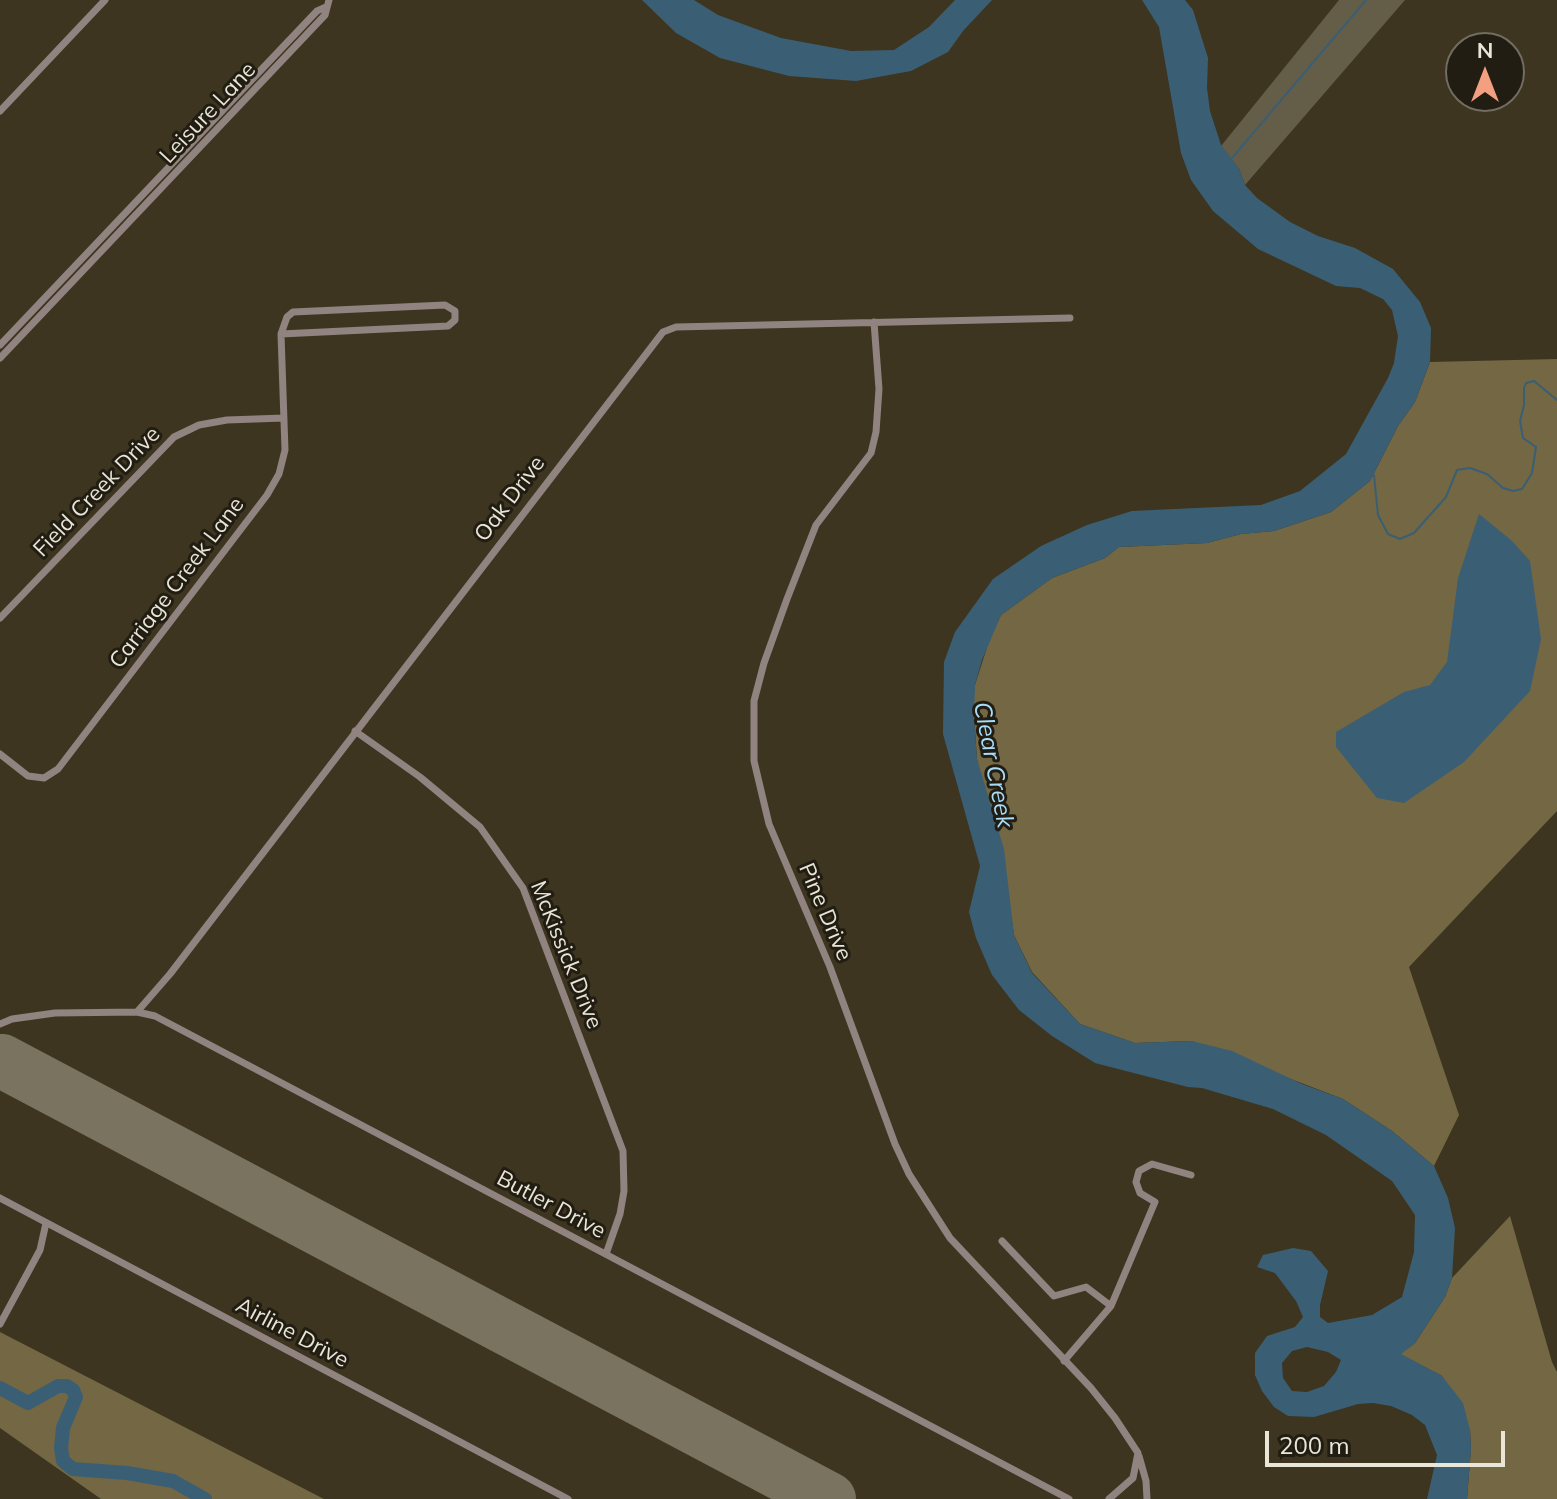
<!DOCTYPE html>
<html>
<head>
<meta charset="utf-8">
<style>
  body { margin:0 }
  #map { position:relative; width:1557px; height:1499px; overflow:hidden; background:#3d351f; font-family:Mulish,sans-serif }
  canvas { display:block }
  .north { position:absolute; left:1445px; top:32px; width:80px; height:80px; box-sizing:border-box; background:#211d13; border:2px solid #716d61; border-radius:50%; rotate:0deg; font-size:22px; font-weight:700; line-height:32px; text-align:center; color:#e9e5d7 }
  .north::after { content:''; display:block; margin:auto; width:28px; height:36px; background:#f2a07f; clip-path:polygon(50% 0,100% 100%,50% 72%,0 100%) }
  .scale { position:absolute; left:1265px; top:1431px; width:240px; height:36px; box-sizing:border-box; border:4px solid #e9e5d7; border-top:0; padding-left:10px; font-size:24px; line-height:28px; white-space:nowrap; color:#e9e5d7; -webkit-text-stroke:6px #211d13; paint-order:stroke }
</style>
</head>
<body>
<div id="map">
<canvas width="1557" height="1499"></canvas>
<div class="north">N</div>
<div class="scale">200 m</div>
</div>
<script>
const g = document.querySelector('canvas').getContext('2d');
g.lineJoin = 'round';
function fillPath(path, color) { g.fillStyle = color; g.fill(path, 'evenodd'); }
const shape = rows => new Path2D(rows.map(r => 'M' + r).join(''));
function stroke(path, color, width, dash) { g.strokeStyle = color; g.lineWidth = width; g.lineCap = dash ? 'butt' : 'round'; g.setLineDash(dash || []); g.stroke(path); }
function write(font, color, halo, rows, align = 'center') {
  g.font = font + ' Mulish,sans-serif'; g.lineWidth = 6; g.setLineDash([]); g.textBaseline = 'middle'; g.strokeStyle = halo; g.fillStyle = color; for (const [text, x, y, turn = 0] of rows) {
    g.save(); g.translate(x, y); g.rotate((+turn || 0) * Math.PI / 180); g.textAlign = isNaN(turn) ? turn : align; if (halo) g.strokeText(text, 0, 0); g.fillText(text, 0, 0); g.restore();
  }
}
fillPath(shape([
  [1339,0,1405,0,1245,185,1239,169,1221,146]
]), '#645d47');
fillPath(shape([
  [1557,359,1557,811,1409,967,1459,1115,1434,1166,1392,1131,1343,1099,1192,1041,1135,1043,1080,1024,1032,972,1014,935,1006,879,977,759,973,700,975,685,989,641,1001,615,1052,578,1105,558,1119,547,1207,543,1241,534,1274,531,1331,512,1370,481,1398,426,1415,402,1430,362],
  [1510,1216,1552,1362,1557,1372,1557,1499,1467,1499,1471,1448,1470,1430,1442,1376,1400,1354,1415,1343,1445,1297,1452,1278],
  [0,1332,324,1499,101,1499,0,1428]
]), '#736744');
fillPath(shape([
  [642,0,694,0,718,15,781,38,851,51,894,50,929,27,955,0,992,0,963,31,948,52,911,71,856,81,789,76,720,58,676,33],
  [1142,0,1185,0,1193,10,1208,58,1207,88,1210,111,1221,145,1239,169,1245,185,1257,198,1290,222,1318,236,1355,248,1393,269,1420,302,1431,328,1430,362,1415,402,1398,426,1370,481,1331,512,1274,531,1241,534,1207,543,1119,547,1105,558,1052,578,1001,615,982,660,975,685,974,717,977,759,1004,849,1014,935,1032,973,1080,1024,1135,1043,1192,1041,1232,1051,1302,1084,1343,1099,1392,1131,1434,1166,1448,1198,1455,1228,1452,1278,1445,1297,1415,1343,1401,1354,1442,1376,1463,1403,1470,1430,1471,1448,1467,1499,1427,1499,1437,1455,1425,1425,1412,1415,1391,1406,1373,1403,1358,1404,1314,1417,1288,1416,1274,1407,1262,1391,1255,1375,1255,1353,1267,1336,1295,1327,1303,1317,1296,1301,1275,1273,1257,1267,1263,1255,1293,1248,1311,1251,1328,1271,1320,1305,1320,1317,1328,1323,1372,1315,1402,1297,1414,1252,1415,1215,1392,1181,1326,1135,1273,1109,1202,1088,1188,1087,1095,1063,1052,1036,1019,1010,992,975,976,938,969,912,980,866,943,734,944,662,955,632,993,579,1041,546,1087,525,1132,511,1261,505,1300,491,1346,454,1388,378,1394,363,1398,336,1392,310,1383,299,1360,288,1336,286,1258,249,1213,211,1191,180,1181,153,1159,27],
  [1307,1347,1328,1352,1341,1360,1336,1372,1324,1386,1307,1392,1292,1391,1283,1378,1282,1363,1292,1351],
  [1479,514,1511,540,1530,561,1541,639,1530,691,1464,762,1404,803,1377,798,1336,747,1336,732,1404,692,1430,685,1447,662,1458,578]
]), '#3a5f74');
stroke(shape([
  [1232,158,1366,0],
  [1374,475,1378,515,1388,534,1400,539,1414,533,1446,497,1457,470,1470,468,1487,474,1503,488,1513,491,1522,489,1532,473,1536,447,1523,438,1520,421,1524,405,1524,388,1526,383,1534,381,1557,400]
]), '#3a5f74', 2);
stroke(shape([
  [0,1388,28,1403,58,1386,67,1386,73,1390,76,1397,63,1428,61,1448,63,1461,73,1469,127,1473,173,1481,205,1499]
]), '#3a5f74', 14);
stroke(shape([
  [2,1061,829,1499]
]), '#7a7360', 54);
stroke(shape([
  [0,111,105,0],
  [874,322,879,389,876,432,871,453,816,525,787,599,764,663,754,701,754,761,769,824,830,967,895,1144,909,1174,950,1238,1091,1388,1115,1418,1138,1453,1133,1478,1109,1499],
  [0,345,317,11,326,7],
  [0,358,325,15,329,0],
  [0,618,174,437,199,425,227,420,284,418],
  [355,731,420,777,480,827,523,888,623,1151,624,1191,620,1214,606,1254],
  [0,754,28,776,44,778,58,769,267,495,279,474,285,450,281,334,287,317,293,312,445,305,455,311,455,320,448,326,281,334],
  [137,1012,170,974,663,332,676,327,1070,318],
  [0,1024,12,1019,55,1013,137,1012,155,1016,1069,1499],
  [0,1198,568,1499],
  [1002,1241,1054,1296,1086,1287,1111,1306],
  [0,1324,40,1250,46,1223],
  [1064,1361,1111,1306,1155,1202,1140,1193,1136,1182,1139,1171,1152,1164,1191,1175],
  [1139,1456,1146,1481,1147,1499]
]), '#908380', 7);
write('22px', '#e9e5d7', '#211d13', [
  ["Leisure Lane",208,113,-47],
  ["Field Creek Drive",97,492,-46],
  ["Oak Drive",510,499,-53],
  ["Carriage Creek Lane",177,583,-53],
  ["Pine Drive",825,912,67],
  ["McKissick Drive",566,955,68],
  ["Butler Drive",551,1205,28],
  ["Airline Drive",292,1333,28]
]);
write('italic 24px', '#a8ddfa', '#211d13', [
  ["Clear Creek",993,765,79]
]);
</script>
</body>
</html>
